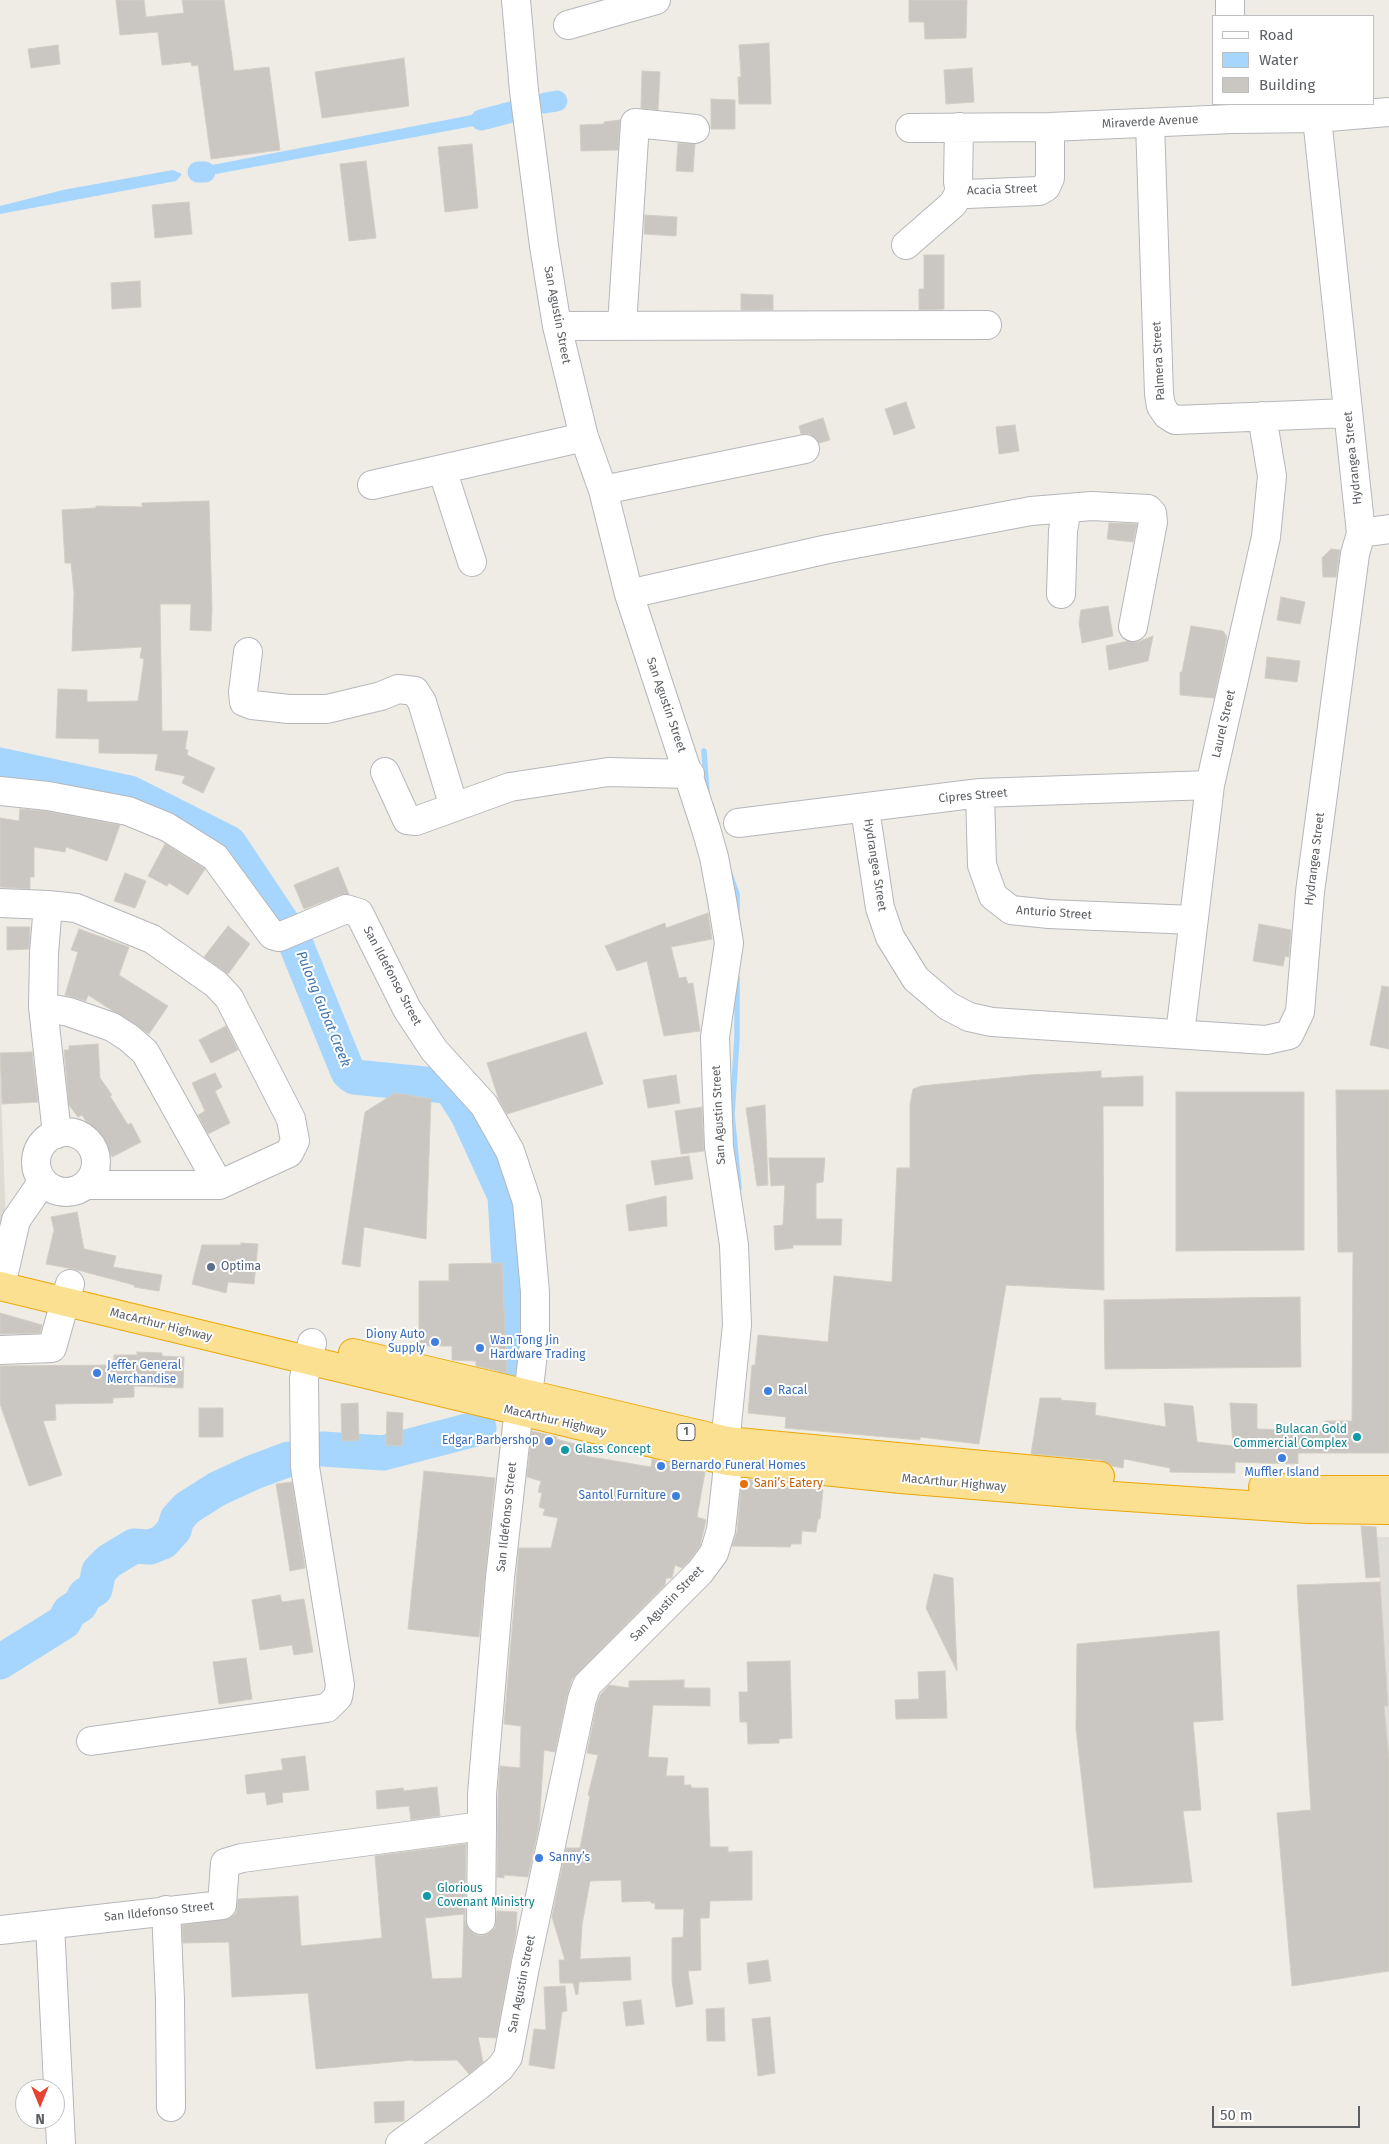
<!DOCTYPE html>
<html>
<head>
<meta charset="utf-8">
<style>
  body { margin:0 }
  #map { position:relative; width:1389px; height:2144px; overflow:hidden; background:#eeece4; font-family:"Fira Sans",sans-serif }
  canvas { display:block }
  .legend { position:absolute; left:1212px; top:15px; width:162px; height:90px; box-sizing:border-box; background:#fff; border:1px solid #bebfc1; margin:0; padding:6px 9px; list-style:none; font-size:15px; color:#5c6064 }
  .legend li { display:flex; align-items:center; gap:10px; height:25px }
  .legend b { width:25px; border:1px solid #bebfc1 }
  .north { position:absolute; left:15px; top:2079px; width:50px; height:50px; box-sizing:border-box; background:#fff; border:1px solid #bebfc1; border-radius:50%; rotate:180deg; font-size:14px; font-weight:700; line-height:20px; text-align:center; color:#5c6064 }
  .north::after { content:''; display:block; margin:auto; width:18px; height:22px; background:#e54434; clip-path:polygon(50% 0,100% 100%,50% 72%,0 100%) }
  .scale { position:absolute; left:1212px; top:2106px; width:148px; height:22px; box-sizing:border-box; border:2px solid #5c6064; border-top:0; padding-left:6px; font-size:15px; line-height:18px; white-space:nowrap; color:#5c6064; -webkit-text-stroke:4px #fff; paint-order:stroke }
</style>
</head>
<body>
<div id="map">
<canvas width="1389" height="2144"></canvas>
<ul class="legend">
<li><b style="height:6px;background:#fff"></b>Road</li>
<li><b style="height:14px;background:#a6d6fd"></b>Water</li>
<li><b style="height:14px;background:#cac7c2"></b>Building</li>
</ul>
<div class="north">N</div>
<div class="scale">50 m</div>
</div>
<script>
const g = document.querySelector('canvas').getContext('2d');
g.lineJoin = 'round';
function fillPath(path, color) { g.fillStyle = color; g.fill(path, 'evenodd'); }
const shape = rows => new Path2D(rows.map(r => 'M' + r).join(''));
function stroke(path, color, width, dash) { g.strokeStyle = color; g.lineWidth = width; g.lineCap = dash ? 'butt' : 'round'; g.setLineDash(dash || []); g.stroke(path); }
function write(font, color, halo, rows, align = 'center') {
  g.font = font + ' "Fira Sans",sans-serif'; g.lineWidth = 4; g.setLineDash([]); g.textBaseline = 'middle'; g.strokeStyle = halo; g.fillStyle = color; for (const [text, x, y, turn = 0] of rows) {
    g.save(); g.translate(x, y); g.rotate((+turn || 0) * Math.PI / 180); g.textAlign = isNaN(turn) ? turn : align; if (halo) g.strokeText(text, 0, 0); g.fillText(text, 0, 0); g.restore();
  }
}
fillPath(shape([
  [1377,1537,1389,1537,1389,1759,1381,1706,1388,1706]
]), '#e0ded9');
fillPath(shape([
  [0,1068,6,1223,0,1222]
]), '#dedbd2');
fillPath(shape([
  [472,115,481,120,474,126,216,174,205,172,212,165],
  [173,170,182,174,176,181,0,214,0,206,63,190]
]), '#a6d6fd');
stroke(shape([
  [704,751,707,793],
  [730,874,737,894,737,913],
  [737,978,737,1038,732,1114,739,1188]
]), '#a6d6fd', 5.5);
stroke(shape([
  [545,103,557,101],
  [481,120,519,110],
  [198,172,205,172]
]), '#a6d6fd', 21);
stroke(shape([
  [0,765,130,793,229,843,295,942,348,1072,354,1077,445,1086,453,1091,468,1115,505,1196,515,1368],
  [323,1449,383,1453,479,1428],
  [0,1662,64,1622,69,1612,80,1605,85,1595,95,1589,99,1571,109,1561,134,1546,150,1547,163,1542,174,1530,177,1519,187,1508,217,1489,254,1472,289,1459]
]), '#a6d6fd', 35);
const building = shape([
  [116,0,144,0,146,17,184,13,182,0,224,0,234,71,269,67,280,150,211,159,198,65,192,66,191,62,162,65,158,32,120,35,116,0],
  [909,0,967,0,966,38,925,39,924,22,909,22,909,0],
  [769,43,771,104,739,104,738,77,741,77,739,45,769,43],
  [58,45,60,64,31,68,28,49,58,45],
  [404,58,409,106,322,118,315,72,404,58],
  [972,68,974,102,946,104,944,70,972,68],
  [642,71,660,72,658,110,641,108,642,71],
  [711,99,735,100,735,129,711,129,711,99],
  [620,120,618,150,581,151,580,125,604,124,604,122,620,120],
  [678,143,695,144,693,172,676,171,678,143],
  [472,144,478,208,445,212,438,147,472,144],
  [366,161,376,238,349,241,340,164,366,161],
  [189,202,192,234,155,238,152,205,189,202],
  [645,215,677,217,676,236,644,234,645,215],
  [924,255,944,255,944,309,919,310,919,289,924,289,924,255],
  [140,281,141,307,112,309,111,283,140,281],
  [741,294,773,295,773,310,741,310,741,294],
  [906,402,915,428,894,435,885,409,906,402],
  [823,418,830,440,819,443,810,434,801,434,799,426,823,418],
  [1015,425,1019,451,999,454,996,427,1015,425],
  [209,501,212,609,211,631,190,630,191,604,160,604,162,731,188,731,185,749,188,750,187,755,215,768,203,793,182,783,185,776,155,770,158,754,99,753,99,739,56,738,58,689,87,690,87,702,138,701,144,659,140,658,142,647,72,651,74,593,71,563,65,563,62,510,96,508,96,506,142,507,142,503,209,501],
  [1109,523,1137,524,1133,542,1107,539,1109,523],
  [1331,549,1340,550,1336,577,1323,577,1322,558,1331,549],
  [1281,597,1305,602,1300,624,1277,620,1281,597],
  [1108,606,1113,636,1082,643,1079,623,1081,610,1108,606],
  [1191,626,1223,631,1227,637,1214,698,1180,695,1180,672,1182,672,1191,626],
  [1153,636,1148,661,1109,670,1106,646,1128,641,1138,642,1153,636],
  [1267,657,1300,661,1297,682,1265,678,1267,657],
  [20,809,46,811,120,825,107,861,66,847,65,852,34,847,34,877,30,877,30,889,0,887,0,818,19,821,20,809],
  [165,844,205,869,188,895,169,883,167,886,148,876,165,844],
  [338,867,349,894,340,895,304,909,294,885,338,867],
  [125,873,146,881,135,908,114,901,125,873],
  [708,913,712,939,671,947,679,978,686,977,688,984,693,983,700,1031,664,1036,647,961,617,971,605,946,665,923,666,928,708,913],
  [1259,924,1291,930,1289,957,1285,956,1283,966,1253,961,1259,924],
  [228,926,250,944,228,974,204,957,228,926],
  [7,927,30,927,29,949,7,950,7,927],
  [79,929,129,947,119,975,168,1006,149,1034,88,995,86,1001,65,995,78,952,71,950,79,929],
  [1382,986,1389,987,1389,1049,1370,1045,1382,986],
  [226,1026,238,1050,211,1063,199,1040,226,1026],
  [586,1032,603,1084,507,1114,499,1100,487,1063,586,1032],
  [98,1044,100,1078,112,1095,110,1096,128,1125,131,1123,141,1142,112,1157,101,1137,97,1139,82,1115,78,1117,69,1105,64,1050,69,1050,69,1046,98,1044],
  [32,1052,38,1102,2,1104,0,1053,32,1052],
  [1101,1071,1101,1078,1143,1076,1143,1106,1103,1106,1104,1290,1006,1285,979,1444,920,1437,920,1440,785,1428,786,1417,748,1413,752,1365,755,1365,758,1335,828,1342,834,1276,892,1282,897,1168,910,1168,910,1104,913,1089,921,1086,1030,1075,1101,1071],
  [215,1073,222,1087,215,1091,230,1123,208,1134,198,1115,205,1111,192,1083,215,1073],
  [676,1075,680,1103,648,1108,643,1080,676,1075],
  [1336,1090,1389,1090,1389,1453,1298,1453,1298,1464,1235,1462,1235,1473,1170,1472,1170,1468,1124,1459,1123,1468,1112,1466,1101,1460,1031,1454,1040,1398,1061,1398,1061,1400,1096,1403,1095,1415,1166,1427,1164,1403,1193,1406,1197,1442,1233,1446,1230,1403,1257,1404,1257,1429,1326,1431,1325,1421,1352,1421,1353,1252,1338,1252,1336,1090],
  [1176,1092,1304,1092,1304,1250,1176,1251,1176,1092],
  [395,1093,431,1099,426,1239,364,1227,360,1267,342,1264,365,1112,395,1093],
  [765,1105,768,1185,757,1186,746,1108,765,1105],
  [702,1107,704,1151,681,1154,675,1111,702,1107],
  [689,1156,693,1179,655,1185,651,1161,689,1156],
  [769,1158,825,1158,823,1182,816,1183,816,1219,842,1219,841,1245,793,1245,793,1248,775,1250,774,1226,783,1225,785,1185,771,1186,769,1158],
  [666,1196,667,1226,629,1231,626,1205,666,1196],
  [77,1212,84,1249,116,1256,113,1267,162,1275,159,1291,134,1287,134,1285,74,1269,46,1264,54,1230,51,1217,77,1212],
  [241,1243,258,1244,254,1284,228,1282,226,1293,192,1284,202,1245,241,1245,241,1243],
  [502,1263,507,1373,476,1366,476,1361,452,1360,452,1346,419,1346,419,1281,449,1281,449,1264,502,1263],
  [1300,1297,1301,1367,1105,1369,1104,1300,1300,1297],
  [0,1313,42,1325,40,1333,0,1334,0,1313],
  [137,1352,162,1353,162,1356,184,1357,183,1388,134,1386,134,1397,113,1398,113,1403,55,1404,56,1420,43,1421,62,1475,29,1486,0,1404,0,1366,114,1365,114,1355,137,1355,137,1352],
  [358,1403,359,1440,342,1441,341,1404,358,1403],
  [199,1408,223,1408,223,1437,199,1437,199,1408],
  [387,1412,403,1413,402,1446,386,1445,387,1412],
  [532,1431,557,1437,556,1439,575,1444,574,1446,587,1448,585,1456,651,1467,652,1459,669,1463,669,1466,705,1472,697,1517,706,1520,700,1546,688,1562,682,1568,675,1565,672,1578,666,1578,665,1585,572,1679,567,1696,555,1752,544,1750,539,1826,528,1877,504,1875,504,1878,497,1877,498,1795,500,1766,520,1768,521,1726,504,1724,519,1548,551,1548,558,1518,543,1515,545,1509,539,1507,542,1493,538,1492,541,1481,527,1477,532,1431],
  [424,1471,495,1478,479,1637,408,1629,424,1471],
  [742,1479,765,1481,765,1484,823,1490,820,1519,818,1519,816,1532,802,1531,801,1544,791,1544,790,1547,732,1546,737,1532,742,1479],
  [292,1482,305,1568,290,1571,276,1484,292,1482],
  [1361,1526,1376,1527,1380,1577,1366,1578,1361,1526],
  [934,1574,953,1578,957,1671,926,1608,934,1574],
  [1380,1582,1388,1706,1384,1706,1389,1759,1389,1971,1292,1986,1277,1813,1311,1810,1297,1585,1380,1582],
  [280,1595,282,1602,304,1599,313,1652,294,1655,292,1645,260,1650,252,1600,280,1595],
  [1219,1631,1223,1720,1193,1722,1201,1810,1183,1811,1192,1882,1094,1888,1076,1729,1077,1644,1219,1631],
  [246,1658,252,1699,219,1704,213,1662,246,1658],
  [790,1661,792,1738,779,1739,779,1743,748,1744,747,1722,740,1722,739,1692,748,1692,747,1662,790,1661],
  [945,1671,947,1718,896,1719,895,1700,919,1699,918,1672,945,1671],
  [684,1680,684,1688,710,1688,710,1706,653,1705,648,1757,668,1758,666,1776,684,1776,684,1785,691,1785,691,1788,708,1788,710,1847,728,1847,728,1852,752,1851,752,1900,710,1901,709,1918,700,1918,701,1970,688,1971,693,2004,676,2007,672,1981,672,1938,683,1937,683,1939,684,1909,655,1909,655,1903,651,1903,651,1901,622,1902,621,1880,590,1881,582,1925,580,1959,630,1957,631,1980,579,1982,578,1994,576,1995,573,1983,560,1983,559,1960,565,1960,552,1917,566,1848,580,1848,590,1796,588,1795,598,1755,587,1753,597,1703,601,1694,609,1685,629,1688,629,1681,684,1680],
  [305,1756,309,1790,282,1793,283,1802,267,1805,265,1792,247,1794,245,1775,283,1770,281,1759,305,1756],
  [437,1787,440,1816,411,1820,409,1806,377,1809,376,1791,403,1788,404,1791,437,1787],
  [466,1844,465,1920,468,1928,474,1934,481,1936,488,1934,495,1928,497,1911,517,1912,516,1933,496,2038,478,2037,483,2062,469,2074,457,2060,413,2061,413,2060,316,2069,308,1993,232,1997,229,1942,183,1943,182,1925,230,1918,236,1913,238,1899,298,1896,301,1946,382,1938,375,1856,466,1844],
  [464,1914,462,1978,432,1979,425,1918,464,1914],
  [768,1960,771,1981,749,1984,747,1963,768,1960],
  [565,1986,567,2011,562,2012,554,2069,529,2065,534,2029,546,2030,544,1987,565,1986],
  [641,2000,644,2024,626,2026,623,2002,641,2000],
  [724,2008,725,2041,707,2041,706,2009,724,2008],
  [770,2017,775,2073,758,2076,752,2019,770,2017],
  [404,2101,404,2121,375,2123,374,2102,404,2101]
]);
fillPath(building, '#cac7c2');
stroke(building, '#d3cec3', 1);
const minor = shape([
  [1230,0,1230,16],
  [568,25,656,0],
  [1150,123,1159,394,1161,406,1167,415,1175,420,1348,413],
  [959,127,958,182,960,191,967,194,1039,191,1046,187,1050,178,1050,127],
  [910,128,1050,127,1232,119,1317,118,1389,112],
  [906,245,953,204,960,191],
  [622,325,635,123,695,129],
  [557,326,987,325],
  [442,469,472,562],
  [372,485,584,437],
  [603,490,805,449],
  [1361,533,1389,529],
  [629,594,828,549,1031,511,1092,506,1148,509,1152,513,1153,522,1133,627],
  [1061,594,1063,531,1067,508],
  [248,652,243,692,244,702,252,705,289,709,327,709,381,696,398,689,415,691,422,702,454,807],
  [385,772,407,820,416,821,510,787,608,772,690,774],
  [0,791,48,796,128,811,167,827,215,857,272,935,279,937,346,909,359,913,407,1009,434,1050,484,1105,510,1151,527,1202,535,1292,535,1336,530,1379,517,1426,500,1578,482,1794,482,1826,242,1858,225,1863,222,1905,0,1930],
  [980,793,982,865,993,896,1011,910,1049,914,1193,920],
  [865,809,880,908,890,937,916,979,948,1006,969,1017,992,1022,1266,1040,1289,1035,1300,1012,1310,892,1355,554,1361,533,1317,118],
  [738,823,980,793,1210,785],
  [0,903,48,905,76,908,152,939,216,984,229,998,291,1119,295,1141,289,1153,219,1185,86,1185],
  [48,905,44,953,43,1007,57,1134],
  [43,1007,69,1012,112,1027,129,1038,145,1052,219,1185],
  [1180,1034,1210,785,1266,537,1272,476,1262,416],
  '36 1162a30 30 0 1 1 60 0a30 30 0 1 1-60 0Z',
  [1,1286,16,1220,43,1181],
  [0,1350,52,1348,70,1284],
  [91,1741,327,1708,338,1697,340,1685,305,1467,304,1378,312,1343],
  [166,1910,170,2000,171,2107],
  [481,1920,482,1826],
  [50,1925,61,2144],
  [400,2144,477,2087,500,2068,508,2057,525,1967,582,1699,587,1685,700,1572,714,1553,721,1530,727,1475,727,1424,737,1325,734,1245,719,1147,715,1037,729,943,722,900,714,857,706,829,629,594,603,490,584,437,557,326,544,246,524,91,516,0]
]);
const highway = shape([
  [0,1286,727,1461,901,1479,1083,1494,1308,1509,1389,1510],
  [353,1353,727,1441,1100,1476],
  [1263,1487,1309,1490,1389,1490]
]);
stroke(minor, '#b5b7bb', 30);
stroke(highway, '#eca706', 30);
stroke(minor, '#fff', 28);
stroke(highway, '#fae090', 28);
for (const [x, y, r, color] of [
  [211,1267,5,"#5c6f8a"],
  [435,1342,5,"#3f7fe0"],
  [480,1348,5,"#3f7fe0"],
  [97,1373,5,"#3f7fe0"],
  [768,1391,5,"#3f7fe0"],
  [1357,1437,5,"#0f9aa8"],
  [549,1441,5,"#3f7fe0"],
  [565,1450,5,"#0f9aa8"],
  [1282,1458,5,"#3f7fe0"],
  [661,1466,5,"#3f7fe0"],
  [744,1484,5,"#e8710a"],
  [676,1496,5,"#3f7fe0"],
  [539,1858,5,"#3f7fe0"],
  [427,1896,5,"#0f9aa8"]
]) { const dot = new Path2D(); dot.arc(x, y, r, 0, 2 * Math.PI); g.fillStyle = color; g.fill(dot); stroke(dot, '#fff', 2); }
for (const [x, y, w] of [
  [686,1432,18]
]) { const box = new Path2D(); box.roundRect(x - w / 2, y - 8.5, w, 17, 4); g.fillStyle = '#fff'; g.fill(box); stroke(box, '#5c6064', 1); }
write('bold 11px', '#5c6064', null, [
  ["1",686,1432]
]);
write('12px', '#5c6064', '#fff', [
  ["Miraverde Avenue",1150,122,-3],
  ["Acacia Street",1002,190,-2],
  ["San Agustin Street",557,315,79],
  ["Palmera Street",1159,361,-93],
  ["Hydrangea Street",1353,458,-96],
  ["San Agustin Street",666,705,71],
  ["Laurel Street",1224,724,-77],
  ["Cipres Street",973,796,-5],
  ["Hydrangea Street",1315,859,-83],
  ["Hydrangea Street",875,865,81],
  ["Anturio Street",1054,913,4],
  ["San Ildefonso Street",392,976,62],
  ["San Agustin Street",719,1115,-93],
  ["MacArthur Highway",161,1325,14],
  ["MacArthur Highway",555,1421,13],
  ["MacArthur Highway",954,1483,5],
  ["San Ildefonso Street",507,1517,-84],
  ["San Agustin Street",667,1604,-46],
  ["San Ildefonso Street",159,1912,-6],
  ["San Agustin Street",522,1984,-79]
]);
write('12px', '#4e5e75', '#fff', [
  ["Optima",221,1267]
], 'left');
write('12px', '#366cbe', '#fff', [
  ["Diony Auto",425,1335,"right"],
  ["Supply",425,1349,"right"],
  ["Wan Tong Jin",490,1341],
  ["Hardware Trading",490,1355],
  ["Jeffer General",107,1366],
  ["Merchandise",107,1380],
  ["Racal",778,1391],
  ["Edgar Barbershop",539,1441,"right"],
  ["Bernardo Funeral Homes",671,1466],
  ["Muffler Island",1282,1473,"center"],
  ["Santol Furniture",666,1496,"right"],
  ["Sanny’s",549,1858]
], 'left');
write('12px', '#0d838f', '#fff', [
  ["Bulacan Gold",1347,1430,"right"],
  ["Commercial Complex",1347,1444,"right"],
  ["Glass Concept",575,1450],
  ["Glorious",437,1889],
  ["Covenant Ministry",437,1903]
], 'left');
write('12px', '#c56008', '#fff', [
  ["Sani’s Eatery",754,1484]
], 'left');
write('italic 14px', '#4276ae', '#fff', [
  ["Pulong Gubat Creek",323,1009,68]
]);
</script>
</body>
</html>
